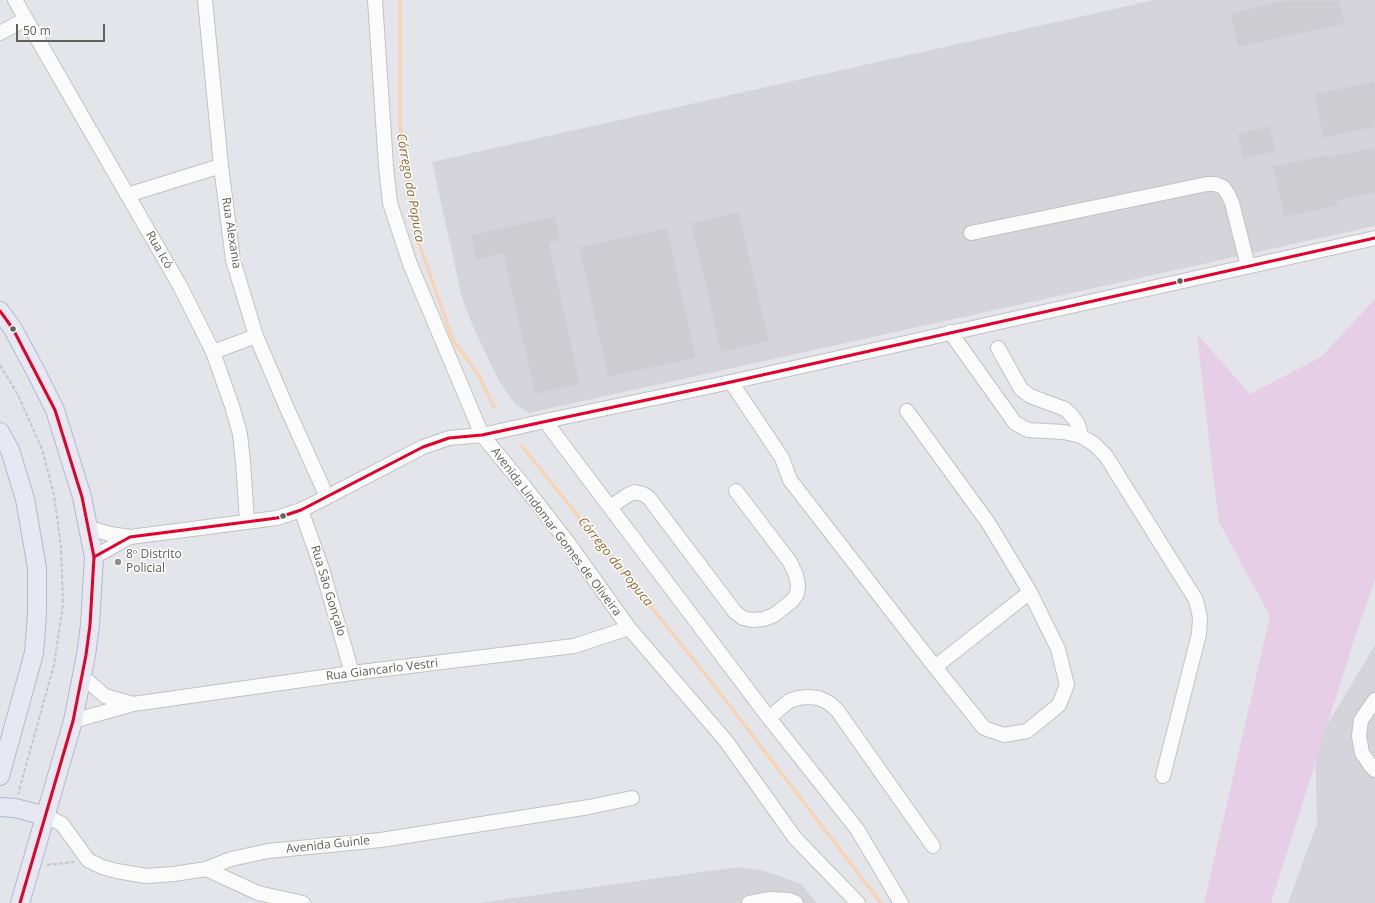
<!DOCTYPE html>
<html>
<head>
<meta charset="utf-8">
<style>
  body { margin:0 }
  #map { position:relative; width:1375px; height:903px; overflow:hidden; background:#e4e5ea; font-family:"Open Sans",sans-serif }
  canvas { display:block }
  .scale { position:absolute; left:16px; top:24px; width:89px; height:18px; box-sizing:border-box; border:2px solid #635f59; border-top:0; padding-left:5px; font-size:12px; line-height:14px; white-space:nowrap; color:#635f59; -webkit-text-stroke:3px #fff; paint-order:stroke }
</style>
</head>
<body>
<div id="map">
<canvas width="1375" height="903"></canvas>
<div class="scale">50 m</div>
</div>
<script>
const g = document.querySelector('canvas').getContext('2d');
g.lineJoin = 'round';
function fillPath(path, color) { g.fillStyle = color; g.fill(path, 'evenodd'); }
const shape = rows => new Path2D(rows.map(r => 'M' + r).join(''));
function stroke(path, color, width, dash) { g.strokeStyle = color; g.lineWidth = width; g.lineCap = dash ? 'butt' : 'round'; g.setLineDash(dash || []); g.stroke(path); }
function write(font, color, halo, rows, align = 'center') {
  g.font = font + ' "Open Sans",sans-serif'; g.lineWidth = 3; g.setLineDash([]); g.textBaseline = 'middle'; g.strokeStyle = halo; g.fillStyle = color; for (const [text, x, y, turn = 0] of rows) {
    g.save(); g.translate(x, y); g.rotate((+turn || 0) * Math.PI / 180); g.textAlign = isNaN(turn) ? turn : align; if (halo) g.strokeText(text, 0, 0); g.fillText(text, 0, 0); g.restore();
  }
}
fillPath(shape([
  [1154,0,1375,0,1375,226,529,413,515,404,499,381,474,329,462,298,432,162],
  [1375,645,1375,903,1288,903,1317,824,1315,745],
  [738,867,765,871,801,884,817,903,479,903]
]), '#d4d4da');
fillPath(shape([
  [1375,299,1375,579,1355,637,1271,903,1204,903,1270,616,1219,522,1212,467,1197,334,1250,394,1321,357]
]), '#e6cee7');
stroke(shape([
  [400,0,400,126,417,238,453,340,478,374,494,407],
  [521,445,710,680,881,903]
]), '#f7d4b6', 3.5);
const building = shape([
  [1287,0,1339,0,1345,24,1238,47,1230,13,1287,0],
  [1375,81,1375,127,1323,138,1314,94,1375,81],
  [1270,126,1276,151,1243,159,1237,134,1270,126],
  [1375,147,1375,193,1336,201,1337,206,1284,217,1273,166,1327,155,1328,157,1375,147],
  [739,212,769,341,721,352,691,223,739,212],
  [555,216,560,240,549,243,580,384,535,394,503,253,476,260,471,235,555,216],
  [667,228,696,358,608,377,579,247,667,228]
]);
fillPath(building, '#cdcdd1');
stroke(building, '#d3d4da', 1);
const minor = shape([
  [15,0,180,286,213,352,232,406,240,434,243,462,247,521],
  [205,0,221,166,233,260,256,336,286,406,327,497],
  [375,0,386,166,390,203,410,264,482,435,524,486,569,544,629,628,726,741,795,838,858,903],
  [0,33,26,19],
  [127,195,221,166],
  [971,233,1207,184,1215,184,1223,187,1228,194,1232,203,1248,266],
  [950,332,1015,423,1028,430,1064,432,1081,436,1094,444,1106,456,1196,600,1200,617,1199,634,1163,776],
  [998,348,1021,389,1030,396,1065,409,1072,416,1078,424,1081,436],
  [213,352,256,336],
  [731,382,782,458,790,480,935,667,984,728,1004,735,1027,731,1059,705,1067,685,1058,649,1030,592,989,524,907,411],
  [545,421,769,718,857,829,901,903],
  [610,507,628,495,635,492,643,494,649,498,735,612,743,618,752,620,764,619,774,615,792,601,797,594,798,585,796,575,790,562,736,491],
  [301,510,322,569,352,673],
  [89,528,110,534,130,537,277,518,301,510,327,497,423,447,449,438,482,435,545,421,731,382,1375,238],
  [94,557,130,537],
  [935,667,1030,592],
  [82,676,105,696,133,704],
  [1375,700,1361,720,1359,736,1362,753,1371,766,1375,770],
  [769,718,789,701,798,698,808,697,819,698,829,703,837,710,933,846],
  [73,721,133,704,352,673,574,646,629,628],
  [46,816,62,824,88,860,102,867,117,871,146,876,174,874,206,869,231,859,268,851,381,840,589,807,632,798],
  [206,869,258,893,303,903],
  [749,903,770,899,789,900,796,903]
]);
const major = shape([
  [0,311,13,329,35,370,55,410,82,497,94,557,90,625,86,655,73,721,20,903],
  [0,432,10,450,25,499,37,568,37,613,34,653,0,776],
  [0,807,15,808,46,816]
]);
stroke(minor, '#c3c2c2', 16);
stroke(major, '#b0b9d3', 20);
stroke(shape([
  [0,365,18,395,42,449,54,495,61,547,63,604,54,665,18,794],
  [47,865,74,862]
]), '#cac5c7', 2, [4, 2]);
stroke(minor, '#fbfbfc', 14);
stroke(major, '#e7e8f2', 18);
stroke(shape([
  [0,311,13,329,55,410,82,497,94,557,90,625,86,655,73,721,20,903],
  [94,557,130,537,277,518,301,510,423,447,449,438,482,435,731,382,1375,238]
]), '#e4002b', 3);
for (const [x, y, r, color] of [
  [1180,281,3.5,"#635f59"],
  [13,329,3.5,"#635f59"],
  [283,516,3.5,"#635f59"],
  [118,562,4,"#908e8c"]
]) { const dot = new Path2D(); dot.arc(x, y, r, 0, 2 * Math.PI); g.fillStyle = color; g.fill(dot); stroke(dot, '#fff', 1.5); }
write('12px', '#635f59', '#fff', [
  ["Rua Alexania",231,233,81],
  ["Rua Icó",159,250,60],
  ["Avenida Lindomar Gomes de Oliveira",556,532,53],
  ["Rua São Gonçalo",328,591,73],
  ["Rua Giancarlo Vestri",382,670,-7],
  ["Avenida Guinle",328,845,-6]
]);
write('12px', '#635f59', '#fff', [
  ["8º Distrito",126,555],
  ["Policial",126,569]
], 'left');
write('italic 13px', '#9a6b31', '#fff', [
  ["Córrego da Popuca",410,188,80],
  ["Córrego da Popuca",615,562,51]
]);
</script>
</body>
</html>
